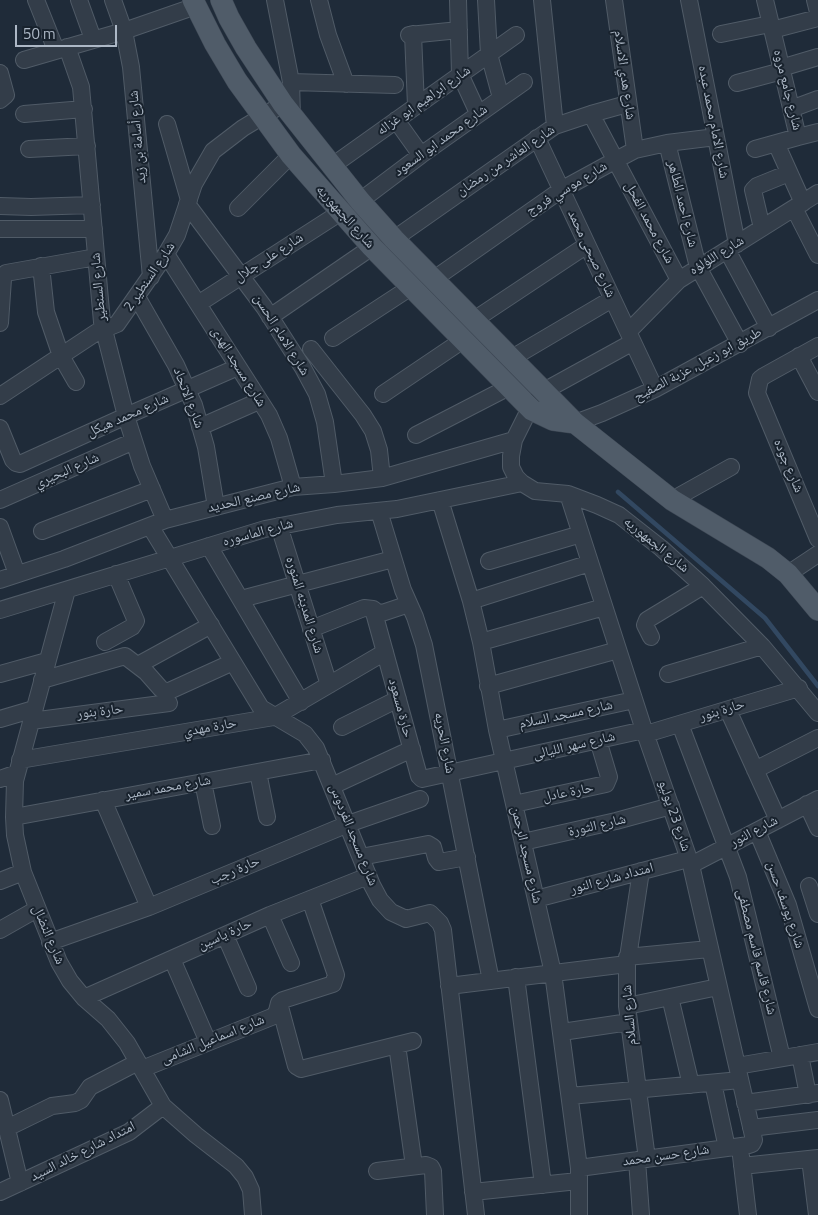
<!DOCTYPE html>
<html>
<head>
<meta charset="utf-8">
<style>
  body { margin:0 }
  #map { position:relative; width:818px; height:1215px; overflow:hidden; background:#1f2b39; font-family:"Titillium Web",sans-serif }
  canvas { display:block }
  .scale { position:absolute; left:15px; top:25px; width:102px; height:22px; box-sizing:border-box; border:2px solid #adb8c6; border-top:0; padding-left:6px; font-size:15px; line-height:18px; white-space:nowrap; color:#adb8c6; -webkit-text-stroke:4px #18222d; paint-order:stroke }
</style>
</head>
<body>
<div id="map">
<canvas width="818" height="1215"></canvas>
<div class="scale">50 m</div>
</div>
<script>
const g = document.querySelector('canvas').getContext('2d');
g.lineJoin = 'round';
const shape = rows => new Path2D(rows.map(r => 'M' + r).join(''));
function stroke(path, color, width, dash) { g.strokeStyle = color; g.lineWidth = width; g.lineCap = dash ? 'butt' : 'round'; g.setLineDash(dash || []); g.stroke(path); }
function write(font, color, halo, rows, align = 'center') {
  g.font = font + ' "Titillium Web","Noto Naskh Arabic",sans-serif'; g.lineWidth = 4; g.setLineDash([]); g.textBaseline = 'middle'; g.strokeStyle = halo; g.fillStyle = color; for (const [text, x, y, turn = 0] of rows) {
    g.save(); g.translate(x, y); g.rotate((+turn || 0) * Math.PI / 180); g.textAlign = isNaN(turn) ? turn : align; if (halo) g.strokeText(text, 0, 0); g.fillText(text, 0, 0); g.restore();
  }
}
stroke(shape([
  [618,492,765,618,818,686]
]), '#324861', 4.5);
const minor = shape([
  [36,0,56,50],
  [79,0,93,39],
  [113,0,124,31,131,67,151,277],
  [275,0,291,82,292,116],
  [319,0,328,35,346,84],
  [458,0,460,74,478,113],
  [486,0,489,54,501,98],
  [542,0,555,126],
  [614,0,635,150],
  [689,0,737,244],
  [815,0,818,12],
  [772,30,818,18],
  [413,34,416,106],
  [721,34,770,24],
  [409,35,459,30],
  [67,47,81,87,102,322,126,416,142,466,165,520],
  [24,60,124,31,196,6],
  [781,68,818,57],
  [0,73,6,95,0,100],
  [291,82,395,85],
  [737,83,782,71],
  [791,109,818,99],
  [24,114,84,109],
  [591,114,679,280],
  [396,120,421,155],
  [167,124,189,200],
  [798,137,818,132],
  [537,138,655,389],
  [667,143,698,267,740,344],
  [776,143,803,203],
  [29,149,87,146],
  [755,149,798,137,765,0],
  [332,166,516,35],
  [360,201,421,155,524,82],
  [187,204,264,307,303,368,317,394,325,422,334,484],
  [0,206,31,207,92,205],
  [238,208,291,155],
  [794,208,818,255],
  [762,228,753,190,757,186,789,173],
  [0,229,94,229],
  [394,239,555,126,591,114,627,104],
  [727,250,769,328],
  [166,254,269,415,279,438,293,487],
  [41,266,46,312,61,356,76,382],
  [434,279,561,190,616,160,635,150,667,143,716,137],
  [137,297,176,365,194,405,206,447,216,507],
  [198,304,341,212],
  [270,317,372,247],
  [474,320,587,245],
  [0,323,3,279,6,273,96,257],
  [628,332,679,280,818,193],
  [333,338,411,287],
  [633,342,544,391,530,408,514,440,511,456,511,467,516,477,522,483,535,491,568,494,597,505,619,515,661,548,703,586,762,646,818,713],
  [818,346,764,376,760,379,757,393,818,539],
  [311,349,363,415,373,431,379,450,382,478],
  [799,356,818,392],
  [512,358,612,299],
  [383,394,463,340],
  [0,396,97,332,117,324,166,254,177,235,194,184,213,151,243,128,283,104],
  [575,423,602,413,655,389,818,300],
  [200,427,259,401],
  [0,428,13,460,16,463,20,464,126,416,238,367],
  [416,435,509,387],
  [568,494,644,730,691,865,754,1140,752,1144,749,1145,579,1168],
  [0,500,134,441],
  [440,500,471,601,481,642,497,730,553,973,579,1168,579,1215],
  [672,500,731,467],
  [379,511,403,590,415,617,424,645,491,981],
  [150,526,261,708,305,734,316,748,372,885,380,900,391,912,406,919,430,913,440,923,443,930,476,1215],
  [279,526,329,685],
  [0,527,17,574],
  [42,531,152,489],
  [209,546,301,702],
  [489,561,581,534],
  [788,574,818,554],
  [0,580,64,559,165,520,293,487,334,484,382,478,514,440],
  [67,590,15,781,14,817,15,835,23,872,59,962,70,981,84,998,108,1019,127,1043,163,1106,196,1135,236,1166,245,1177,251,1190,253,1215],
  [241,599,393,559],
  [471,601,590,563],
  [373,609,419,776,422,779,644,730],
  [0,610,265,529,337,515,397,509,522,483],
  [311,629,364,608,373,609,377,612,382,613,409,604],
  [651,637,645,625,647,620,703,586],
  [105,642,132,627,136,621,116,574],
  [481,642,604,607],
  [138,665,211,625],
  [0,674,47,661],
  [668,674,762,646],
  [42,680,125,656,146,672,161,689,167,692,233,662],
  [488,686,618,650],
  [728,710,778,820],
  [0,719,34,709],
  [31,721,169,703],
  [680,724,738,877,782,1058],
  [342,727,398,699],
  [497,730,634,700],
  [646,734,799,688],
  [20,760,274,717,385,652],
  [755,770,818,738],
  [258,772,267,817],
  [0,779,17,773],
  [203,782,212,826],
  [332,786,412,749],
  [103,800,149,907],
  [514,804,606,784,609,777,598,740],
  [807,804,818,828],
  [14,817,322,760],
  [757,831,788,905,818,1009],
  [523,842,616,821,671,806],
  [361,857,428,844,433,847,436,858,439,862,467,857],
  [691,865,818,799],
  [641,871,627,964,627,1006,647,1159],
  [0,881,23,872],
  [809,886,818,914],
  [536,899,688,859],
  [270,915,291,963],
  [0,930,37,909],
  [225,935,248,988],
  [50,942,149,907,348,824,420,799],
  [627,957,709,949],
  [172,959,208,1042],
  [516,977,543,1185],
  [449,986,627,964],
  [670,997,691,1085],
  [84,998,270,915,368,876],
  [279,1003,296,1066,301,1069,413,1041],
  [627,1006,718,987],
  [562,1032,629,1022],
  [397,1045,414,1166],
  [800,1055,808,1095],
  [737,1066,818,1052],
  [142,1069,274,1016,277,1011,279,1003,283,1000,333,984,336,975,310,899],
  [713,1083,727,1148],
  [570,1096,740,1080],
  [0,1100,20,1183],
  [745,1103,818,1093],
  [7,1128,52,1106,75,1103,81,1100,90,1087,138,1062],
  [751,1128,818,1120],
  [741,1156,748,1215],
  [810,1159,817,1215],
  [637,1160,641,1215],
  [742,1166,818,1158],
  [377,1171,426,1165,431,1167,433,1171,435,1215],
  [0,1192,129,1132,163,1106],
  [473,1192,578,1181]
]);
const major = shape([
  [193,0,215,44,237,81,291,155,372,247,525,403,532,410,553,420,575,423],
  [221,0,229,18,246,48,283,104,360,201,394,239,575,423,672,500,768,558,788,574,818,610]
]);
stroke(minor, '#505b67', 18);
stroke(major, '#3c4653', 22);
stroke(minor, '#333d49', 16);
stroke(major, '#505c69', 21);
write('14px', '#adb8c6', '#18222d', [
  ["شارع هدي الاسلام",624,75,82],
  ["شارع جامع مروه",787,90,76],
  ["شارع ابراهيم ابو غزاله",424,101,-35],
  ["شارع الامام محمد عبده",713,122,79],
  ["شارع أسامة بن زيد",138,137,-95],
  ["شارع محمد ابو السعود",441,141,-36],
  ["شارع العاشر من رمضان",506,161,-34],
  ["شارع موسي فروج",567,189,-31],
  ["شارع احمد الطاهر",682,204,76],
  ["شارع الجمهوريه",345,217,48],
  ["شارع محمد الفحل",649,223,62],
  ["شارع صبحى محمد",591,254,65],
  ["شارع اللؤلؤه",717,256,-32],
  ["شارع على جلال",269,258,-33],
  ["شارع السنطير 2",150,277,-56],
  ["شارع السنطير",99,287,-95],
  ["شارع الامام الحسن",281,335,58],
  ["طريق ابو زعبل, عزبة الصفيح",698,365,-28],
  ["شارع مسجد الهدى",238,367,58],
  ["شارع الاتحاد",188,398,69],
  ["شارع محمد هيكل",128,416,-24],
  ["شارع جوده",788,466,67],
  ["شارع البحيري",67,471,-24],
  ["شارع مصنع الحديد",254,498,-13],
  ["شارع الماسوره",258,533,-15],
  ["شارع الجمهوريه",656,545,39],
  ["شارع المدينه المنوره",304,605,73],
  ["حارة مسعود",400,708,75],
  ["حارة بنور",722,711,-17],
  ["حارة بنور",100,712,-7],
  ["شارع مسجد السلام",566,715,-12],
  ["حارة مهدي",210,728,-10],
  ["شارع الحريه",444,743,79],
  ["شارع سهر الليالى",574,746,-13],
  ["شارع محمد سمير",168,788,-10],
  ["حارة عادل",568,793,-11],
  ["شارع 23 يوليو",674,816,71],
  ["شارع الثورة",597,826,-13],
  ["شارع النور",754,832,-28],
  ["شارع مسجد الفردوس",353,835,68],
  ["شارع مسجد الرحمن",526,855,77],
  ["حارة رجب",235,871,-23],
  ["امتداد شارع النور",612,879,-15],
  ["شارع يوسف حسن",785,905,71],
  ["شارع النضال",48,935,67],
  ["حارة ياسين",225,935,-24],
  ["شارع قاسم قاسم مصطفى",756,952,76],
  ["شارع السلام",630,1015,-95],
  ["شارع اسماعيل الشامى",213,1040,-22],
  ["امتداد شارع خالد السيد",83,1152,-27],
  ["شارع حسن محمد",666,1156,-8]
]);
</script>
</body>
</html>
